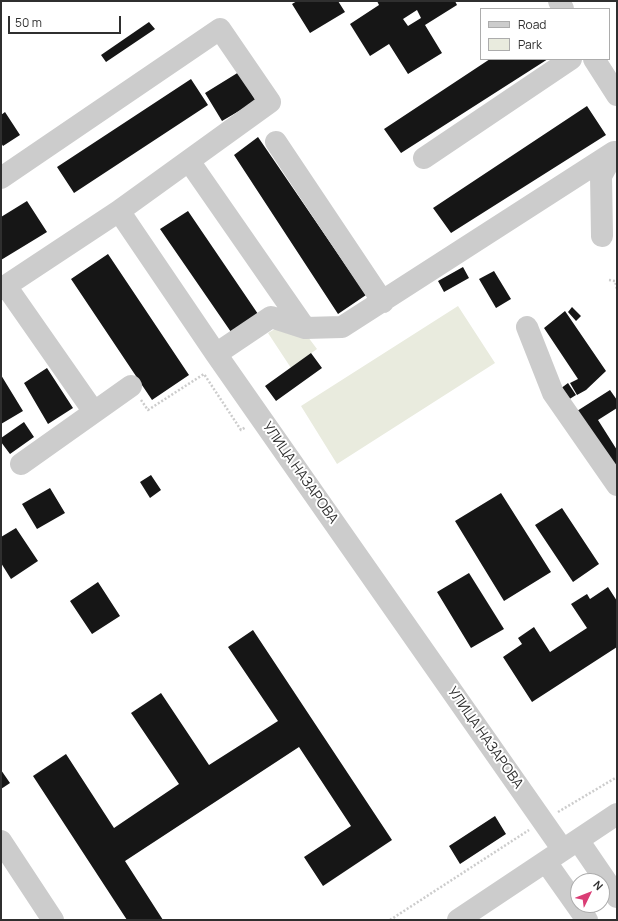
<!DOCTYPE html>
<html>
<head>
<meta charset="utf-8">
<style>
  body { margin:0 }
  #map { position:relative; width:618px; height:921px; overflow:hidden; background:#fff; font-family:Manrope,sans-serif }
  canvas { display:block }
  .frame { position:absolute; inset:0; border:2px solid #2f2f2f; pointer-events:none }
  .legend { position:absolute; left:480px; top:8px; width:130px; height:52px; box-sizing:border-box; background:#fff; border:1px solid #acacac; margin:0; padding:5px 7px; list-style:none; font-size:12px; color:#2f2f2f }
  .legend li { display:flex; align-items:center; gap:8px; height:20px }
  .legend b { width:20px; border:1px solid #acacac }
  .north { position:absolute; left:570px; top:873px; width:40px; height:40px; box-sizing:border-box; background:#fff; border:1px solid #acacac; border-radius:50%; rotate:47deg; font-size:11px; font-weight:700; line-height:16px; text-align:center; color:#2f2f2f }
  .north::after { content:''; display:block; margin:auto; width:14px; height:18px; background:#da3d75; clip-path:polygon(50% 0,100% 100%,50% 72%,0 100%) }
  .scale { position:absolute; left:8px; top:16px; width:113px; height:18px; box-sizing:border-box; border:2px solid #2f2f2f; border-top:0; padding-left:5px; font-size:12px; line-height:14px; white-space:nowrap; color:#2f2f2f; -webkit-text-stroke:3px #fff; paint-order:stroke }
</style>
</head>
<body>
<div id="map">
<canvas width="618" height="921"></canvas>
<div class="frame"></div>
<ul class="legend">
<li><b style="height:5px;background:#ccc"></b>Road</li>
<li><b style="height:11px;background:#e9ebde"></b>Park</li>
</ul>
<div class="north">N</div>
<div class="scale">50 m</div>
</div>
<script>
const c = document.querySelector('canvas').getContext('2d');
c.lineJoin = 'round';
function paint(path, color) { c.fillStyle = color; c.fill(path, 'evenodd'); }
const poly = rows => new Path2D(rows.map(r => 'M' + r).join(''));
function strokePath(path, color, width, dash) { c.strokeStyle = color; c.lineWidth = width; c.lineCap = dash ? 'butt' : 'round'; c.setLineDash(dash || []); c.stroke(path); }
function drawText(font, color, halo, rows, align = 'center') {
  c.font = font + ' Manrope,sans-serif'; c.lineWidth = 4; c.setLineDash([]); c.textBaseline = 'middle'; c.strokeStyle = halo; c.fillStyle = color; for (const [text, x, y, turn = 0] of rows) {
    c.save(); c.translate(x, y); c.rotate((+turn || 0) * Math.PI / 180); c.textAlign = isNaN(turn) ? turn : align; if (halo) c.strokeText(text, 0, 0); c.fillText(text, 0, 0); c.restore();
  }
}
const green = poly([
  [458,306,495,363,337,464,301,406],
  [275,329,305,333,317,349,291,368,268,333]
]);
const building = poly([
  [297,1,338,1,345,12,310,33,292,4],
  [377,1,455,1,457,5,425,25,442,53,408,74,389,44,370,56,350,24,379,5],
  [417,10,421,18,408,26,403,19],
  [149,22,155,29,106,62,101,55],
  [490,59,548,59,401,153,384,129],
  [239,72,256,101,222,121,205,93],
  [191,79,208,105,74,193,57,167],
  [587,106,606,135,451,233,433,208],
  [5,112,20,135,3,146,1,143,1,115],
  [258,137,366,295,338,314,234,155],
  [27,201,47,232,1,260,1,217],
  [188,211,258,314,231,332,160,229],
  [108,254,189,375,152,400,71,279],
  [463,267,469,278,444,292,438,281],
  [494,271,511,299,496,308,479,279],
  [572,307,581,316,576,321,568,312],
  [565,311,606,371,586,390,577,395,570,383,578,379,544,328],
  [311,353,322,368,276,401,265,386],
  [47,368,73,408,48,424,24,383],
  [1,375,23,411,1,424],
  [568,383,576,395,568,400,560,389],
  [610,390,617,400,617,408,598,420,617,450,617,474,577,411],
  [24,422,34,437,10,454,1,442,1,438],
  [151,475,161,490,150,498,140,482],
  [50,488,65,513,37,529,22,504],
  [501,493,551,572,504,601,455,521],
  [562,508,599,564,573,582,535,525],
  [16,528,38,561,11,579,1,563,1,537],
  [469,573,504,629,471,648,437,592],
  [98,582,120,616,92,634,70,601],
  [608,587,617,601,617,647,532,702,503,657,522,644,518,638,534,627,550,652,587,628,571,604,587,594,590,599],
  [253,630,392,840,323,886,304,857,351,826,299,747,125,861,163,920,127,920,33,776,66,754,114,828,179,784,131,713,161,693,209,765,278,721,228,647],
  [1,770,10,783,1,789],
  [495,816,506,834,460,864,449,846]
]);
const path = poly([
  [609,280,615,281,617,289],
  [141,400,148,410,204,374,241,430,246,427],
  [558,812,617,777],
  [390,920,529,830]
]);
const minor = poly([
  [559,1,563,9],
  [594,59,617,95],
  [276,142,383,302],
  [424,158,571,59],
  [189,161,305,328],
  [1,178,220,29,270,102,119,211],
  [602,236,601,176,614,153],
  [6,286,94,412],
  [1,289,119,211,216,354,563,850],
  [527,327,553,393,617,485],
  [216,354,271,317,305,328,342,327,614,152,617,152],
  [21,464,131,386],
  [578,840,617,897],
  [1,841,53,920],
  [546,862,587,920],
  [458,920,617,814]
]);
const streetNames = [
  ["УЛИЦА НАЗАРОВА",300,473,55],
  ["УЛИЦА НАЗАРОВА",485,738,55]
];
paint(green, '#e9ebde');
paint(building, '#161616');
strokePath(path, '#ccc', 2.5, [2, 2]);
strokePath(minor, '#ccc', 22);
drawText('14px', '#2f2f2f', '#fff', streetNames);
</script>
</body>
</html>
